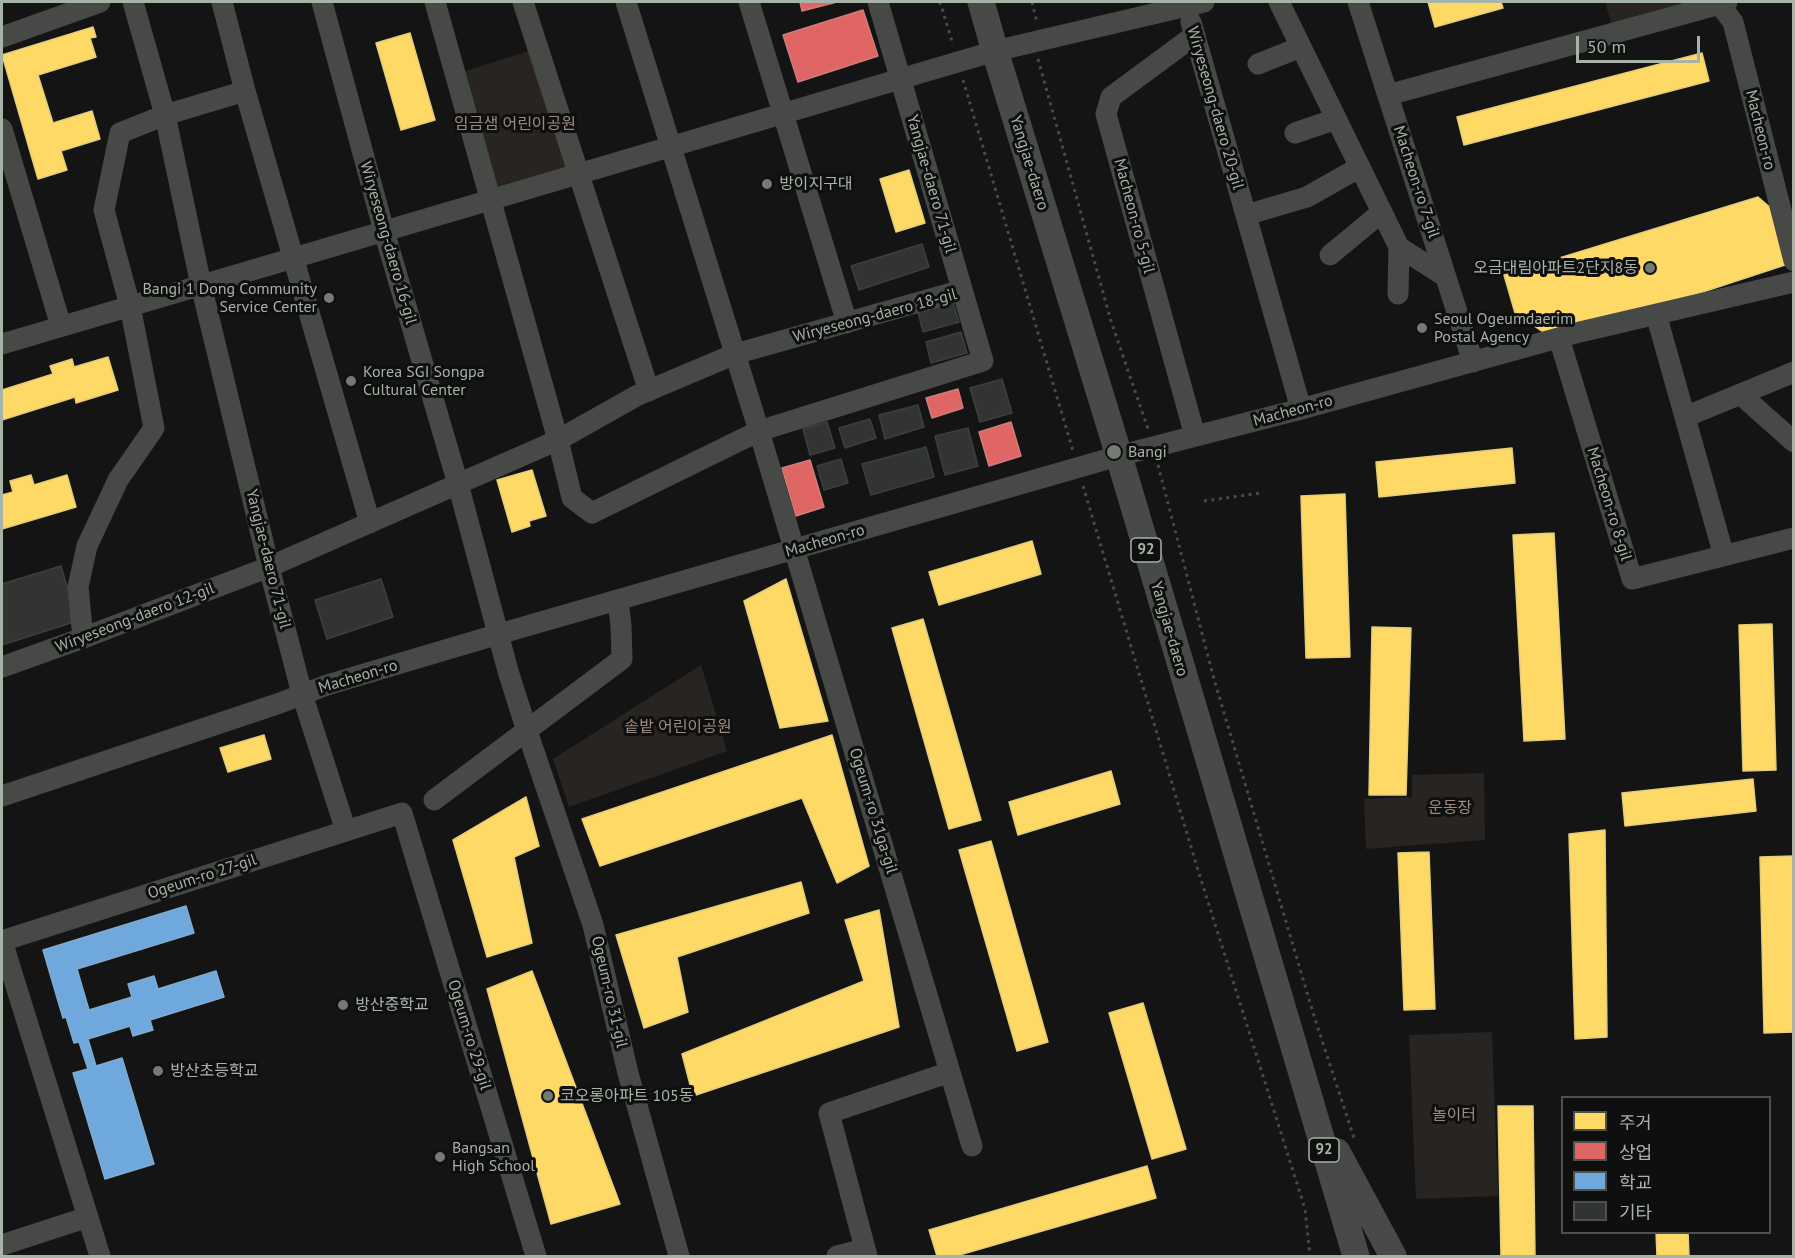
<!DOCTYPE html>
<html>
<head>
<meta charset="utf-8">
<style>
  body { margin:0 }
  #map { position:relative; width:1795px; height:1258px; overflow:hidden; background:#131413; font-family:"PT Sans","Noto Sans KR",sans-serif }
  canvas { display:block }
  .frame { position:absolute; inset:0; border:3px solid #a6b3a6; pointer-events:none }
  .legend { position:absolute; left:1561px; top:1096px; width:210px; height:138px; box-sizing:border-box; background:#0e0f0e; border:2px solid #4b514b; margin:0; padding:8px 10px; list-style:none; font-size:18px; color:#a6b3a6 }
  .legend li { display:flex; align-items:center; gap:12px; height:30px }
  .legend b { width:30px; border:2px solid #4b514b }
  .scale { position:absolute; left:1576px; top:36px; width:124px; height:27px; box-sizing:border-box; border:3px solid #a6b3a6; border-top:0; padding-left:8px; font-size:18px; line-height:21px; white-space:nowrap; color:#a6b3a6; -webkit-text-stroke:4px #0e0f0e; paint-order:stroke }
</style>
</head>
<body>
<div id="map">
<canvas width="1795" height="1258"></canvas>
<div class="frame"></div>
<ul class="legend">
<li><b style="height:16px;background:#ffd966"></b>주거</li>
<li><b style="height:16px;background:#e06666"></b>상업</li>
<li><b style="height:16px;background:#6fa8dc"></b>학교</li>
<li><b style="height:16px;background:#323432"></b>기타</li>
</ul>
<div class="scale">50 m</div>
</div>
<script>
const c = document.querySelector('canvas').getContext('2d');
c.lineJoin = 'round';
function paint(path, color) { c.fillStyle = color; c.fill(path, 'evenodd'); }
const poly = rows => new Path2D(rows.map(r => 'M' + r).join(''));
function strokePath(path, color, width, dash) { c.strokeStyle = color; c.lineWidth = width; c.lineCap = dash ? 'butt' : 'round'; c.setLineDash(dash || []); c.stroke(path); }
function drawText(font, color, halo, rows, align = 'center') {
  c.font = font + ' "PT Sans","Noto Sans KR",sans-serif'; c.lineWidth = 6; c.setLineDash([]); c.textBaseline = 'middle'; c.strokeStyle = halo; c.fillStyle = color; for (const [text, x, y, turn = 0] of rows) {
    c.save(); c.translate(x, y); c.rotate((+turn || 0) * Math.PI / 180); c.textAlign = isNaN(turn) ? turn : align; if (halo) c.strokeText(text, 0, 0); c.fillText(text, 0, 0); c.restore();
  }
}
const green = poly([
  [1605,2,1718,2,1614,33],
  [532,50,570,174,497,197,459,73],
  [701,665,727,751,569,807,553,759],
  [1484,773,1485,840,1366,849,1364,799,1412,797,1412,775],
  [1492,1032,1498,1196,1416,1199,1409,1035]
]);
const homes = poly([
  [1428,2,1501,2,1503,8,1435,27,1428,2],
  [93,27,96,37,90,38,96,57,38,75,53,123,92,111,100,139,61,151,67,170,38,179,2,55,93,27],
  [410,33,435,120,401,130,376,43,410,33],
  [1702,53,1709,81,1464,145,1457,117,1702,53],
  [909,170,925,223,896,232,880,179,909,170],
  [1758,197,1794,228,1794,262,1642,312,1546,334,1515,313,1504,275,1758,197],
  [108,357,118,390,76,403,75,397,2,420,2,390,53,374,50,366,72,359,74,367,108,357],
  [1512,448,1515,483,1379,497,1376,462,1512,448],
  [532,470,546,516,529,521,530,526,512,532,497,480,532,470],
  [31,475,34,485,67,475,76,507,2,529,2,495,13,492,10,481,31,475],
  [1345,494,1350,657,1306,658,1301,496,1345,494],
  [1554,533,1565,739,1524,741,1513,535,1554,533],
  [1032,541,1041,574,939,605,929,572,1032,541],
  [786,579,828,721,780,728,744,601,786,579],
  [923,619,981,820,949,829,892,628,923,619],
  [1772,624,1776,770,1743,771,1739,625,1772,624],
  [1372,627,1411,628,1406,795,1369,795,1372,627],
  [264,735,271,759,228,772,220,748,264,735],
  [832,735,869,866,837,883,802,798,600,866,582,819,832,735],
  [1111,771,1120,804,1018,835,1009,802,1111,771],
  [1753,779,1756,811,1625,826,1622,793,1753,779],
  [526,797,539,846,514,857,532,943,487,957,453,840,526,797],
  [1605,830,1607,1037,1575,1039,1569,834,1605,830],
  [991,841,1048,1042,1017,1051,959,850,991,841],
  [1429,852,1435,1009,1404,1010,1398,853,1429,852],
  [1794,856,1794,1032,1764,1033,1760,857,1794,856],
  [801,882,809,913,677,957,688,1012,644,1028,616,935,801,882],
  [879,910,899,1027,693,1096,682,1054,864,981,845,920,879,910],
  [532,971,620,1204,551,1224,487,989,532,971],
  [1143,1003,1186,1149,1152,1159,1109,1013,1143,1003],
  [1498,1106,1533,1106,1535,1256,1501,1256,1498,1106],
  [1147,1166,1156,1198,956,1256,937,1256,929,1230,1147,1166],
  [1656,1232,1688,1232,1689,1256,1657,1256,1656,1232]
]);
const shops = poly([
  [800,2,837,2,802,11,800,2],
  [863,10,878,56,798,82,783,35,863,10],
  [958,389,963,408,932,418,926,398,958,389],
  [1011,422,1021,456,989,466,979,432,1011,422],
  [810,460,824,507,796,516,782,468,810,460]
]);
const schools = poly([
  [186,906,194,933,77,969,89,1010,132,997,128,984,154,976,158,989,216,971,224,997,150,1020,153,1030,133,1036,130,1026,88,1039,96,1066,122,1058,154,1164,105,1179,73,1073,88,1069,79,1042,74,1043,66,1017,63,1018,43,950,186,906]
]);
const building = poly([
  [922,244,929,267,859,290,851,266,922,244],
  [953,302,959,322,923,332,918,312,953,302],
  [961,332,967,353,931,363,926,342,961,332],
  [1002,379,1012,413,980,422,970,388,1002,379],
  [918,405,924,427,885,439,879,415,918,405],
  [870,419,876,438,845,448,839,428,870,419],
  [827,422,835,448,810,455,803,429,827,422],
  [968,428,978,466,945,475,935,436,968,428],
  [926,447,934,477,871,495,862,464,926,447],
  [841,459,848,483,824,490,817,466,841,459],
  [61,566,77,621,2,645,2,584,61,566],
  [381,579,393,617,327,639,315,600,381,579]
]);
const path = poly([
  [939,2,941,5,953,45],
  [1032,2,1037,23],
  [1038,59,1111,321,1148,429],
  [963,80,1073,451],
  [1158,465,1214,679,1314,1016,1354,1138],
  [1083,486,1197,867,1305,1209,1310,1256],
  [1204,501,1261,493]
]);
const minor = poly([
  [133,2,165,115,201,285,269,567,302,694,346,831],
  [322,2,384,231,458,484,508,671,527,731,593,925,628,1073,679,1256],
  [435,2,558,440,572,498,592,513,759,431,983,361,878,2],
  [523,2,649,391],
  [626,2,759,431,972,1146],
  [749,2,847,323],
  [1279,2,1399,247,1446,277],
  [1358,2,1473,362],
  [1718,2,1733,22,1794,261],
  [1191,22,1301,409],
  [1195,35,1111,97,1106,114,1195,436],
  [2,37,100,2],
  [1258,64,1301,47],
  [245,91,370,523],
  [1388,95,1727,2],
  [2,129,61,326],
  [1295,133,1336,119],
  [1246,215,1307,197,1360,167],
  [1330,255,1382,212],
  [1398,294,1399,247],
  [1656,314,1724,556],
  [1559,338,1632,579,1794,538],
  [2,344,995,51,1204,2],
  [1740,394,1794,442],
  [1685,417,1794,372],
  [83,638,78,587,87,546,118,480,154,428,130,306,104,210,120,133,165,115,245,91,222,2],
  [2,667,83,638,269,567,558,440,638,395,735,354,962,290],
  [2,796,280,703,327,685,499,634,1118,456,1301,409,1580,332,1794,282],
  [434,800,622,659,621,626,618,600],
  [2,941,402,813,536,1256],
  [2,941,100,1256],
  [2,1245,88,1217],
  [837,1256,865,1249],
  [867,1256,829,1113,950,1072]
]);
const major = poly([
  [981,2,995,51,1113,436,1356,1256],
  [1337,1152,1393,1256]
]);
const markers = [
  [767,184,6,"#737b73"],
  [1650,268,6,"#737b73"],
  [329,298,6,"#737b73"],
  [1422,328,6,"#737b73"],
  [351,381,6,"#737b73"],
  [1114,452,8,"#737b73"],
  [343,1005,6,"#737b73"],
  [158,1071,6,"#737b73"],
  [548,1096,6,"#737b73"],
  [440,1157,6,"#737b73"]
];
const shields = [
  [1146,550,30],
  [1324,1150,30]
];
const shieldNames = [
  ["92",1146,550],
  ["92",1324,1150]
];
const streetNames = [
  ["Wiryeseong-daero 20-gil",1215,108,74],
  ["Macheon-ro",1760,130,76],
  ["Yangjae-daero",1029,163,73],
  ["Macheon-ro 7-gil",1416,182,72],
  ["Yangjae-daero 71-gil",931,184,74],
  ["Macheon-ro 5-gil",1134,216,75],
  ["Wiryeseong-daero 16-gil",388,243,74],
  ["Wiryeseong-daero 18-gil",875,316,-15],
  ["Macheon-ro",1293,411,-15],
  ["Macheon-ro 8-gil",1609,504,73],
  ["Macheon-ro",825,541,-16],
  ["Yangjae-daero 71-gil",268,559,76],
  ["Wiryeseong-daero 12-gil",135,618,-21],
  ["Yangjae-daero",1169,629,74],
  ["Macheon-ro",358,677,-17],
  ["Ogeum-ro 31ga-gil",873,811,73],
  ["Ogeum-ro 27-gil",202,877,-18],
  ["Ogeum-ro 31-gil",609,992,77],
  ["Ogeum-ro 29-gil",469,1035,73]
];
const parkNames = [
  ["임금샘 어린이공원",515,124],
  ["솥밭 어린이공원",678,727],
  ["운동장",1450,808],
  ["놀이터",1454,1115]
];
const poiNames = [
  ["방이지구대",779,184],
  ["오금대림아파트2단지8동",1638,268,"right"],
  ["Bangi 1 Dong Community",317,289,"right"],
  ["Service Center",317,307,"right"],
  ["Seoul Ogeumdaerim",1434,319],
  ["Postal Agency",1434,337],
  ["Korea SGI Songpa",363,372],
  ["Cultural Center",363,390],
  ["Bangi",1128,452],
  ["방산중학교",355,1005],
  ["방산초등학교",170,1071],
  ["코오롱아파트 105동",560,1096],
  ["Bangsan",452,1148],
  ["High School",452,1166]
];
paint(green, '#282421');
paint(homes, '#ffd966');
strokePath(homes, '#e4ce79', 1.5);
paint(shops, '#e06666');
strokePath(shops, '#cf7d79', 1.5);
paint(schools, '#6fa8dc');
strokePath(schools, '#80abcc', 1.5);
paint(building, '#323432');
strokePath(building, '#3c403c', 1.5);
strokePath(path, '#474a47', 3, [3, 4.5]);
strokePath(minor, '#464946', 21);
strokePath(major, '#484a48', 27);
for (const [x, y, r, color] of markers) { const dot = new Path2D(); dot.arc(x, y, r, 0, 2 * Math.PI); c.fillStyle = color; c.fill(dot); strokePath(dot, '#0e0f0e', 2); }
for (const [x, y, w] of shields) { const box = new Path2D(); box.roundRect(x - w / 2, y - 12, w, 24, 4.5); c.fillStyle = '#0e0f0e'; c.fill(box); strokePath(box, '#a6b3a6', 1.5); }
drawText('bold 15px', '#a6b3a6', null, shieldNames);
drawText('16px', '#a6b3a6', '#0e0f0e', streetNames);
drawText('16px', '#9d8a7e', '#0e0f0e', parkNames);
drawText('16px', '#a6b3a6', '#0e0f0e', poiNames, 'left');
</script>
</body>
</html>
